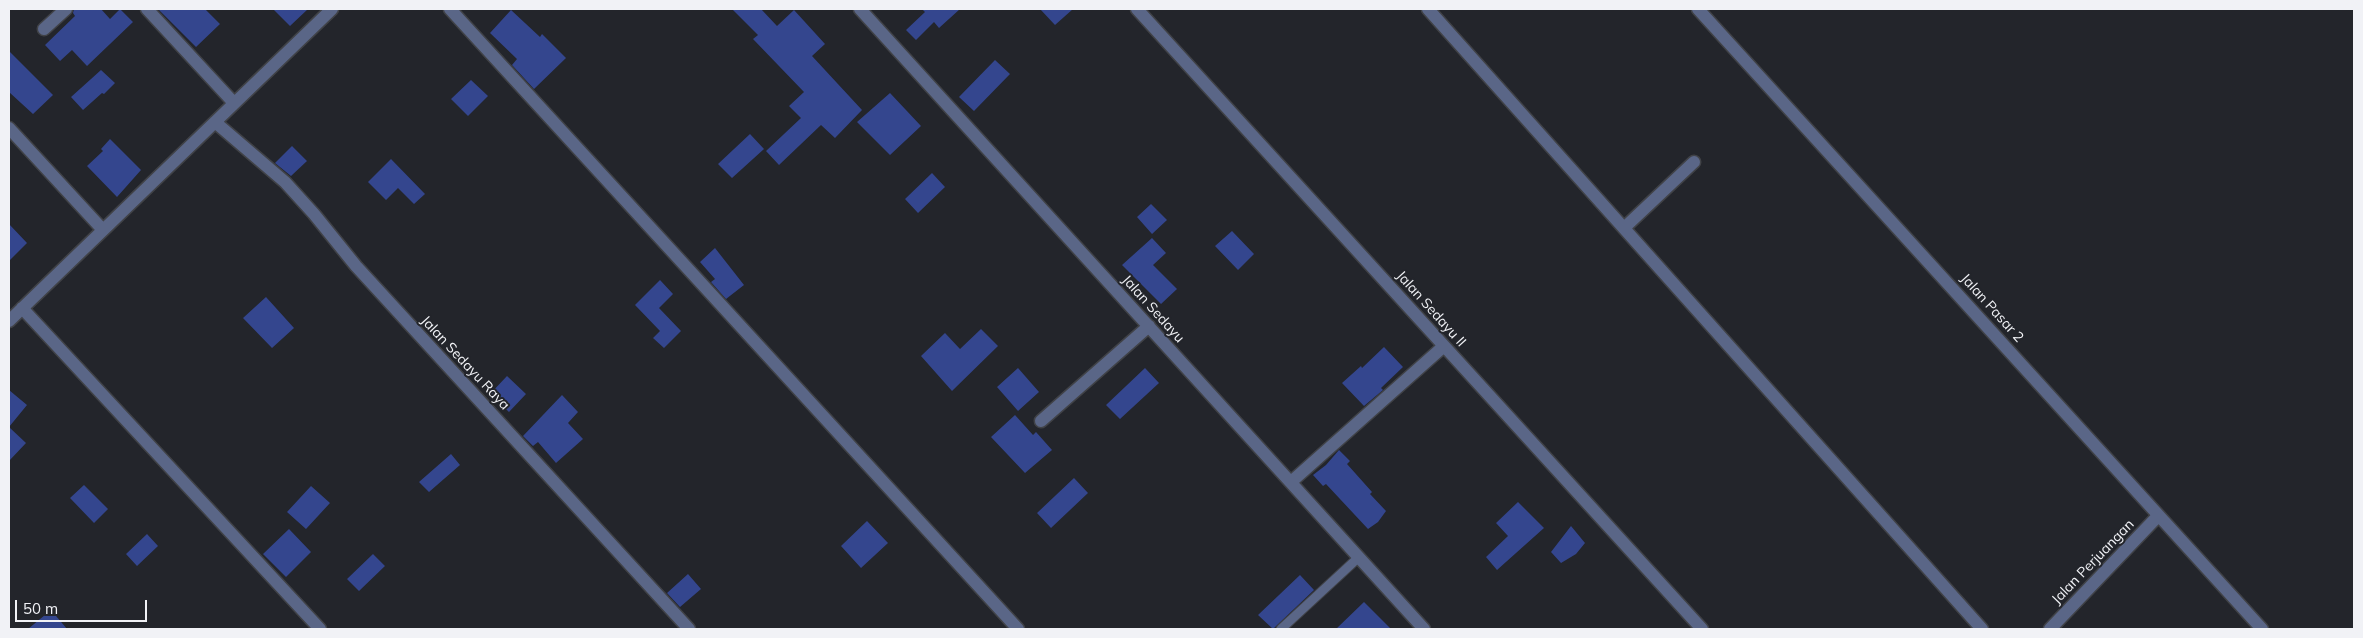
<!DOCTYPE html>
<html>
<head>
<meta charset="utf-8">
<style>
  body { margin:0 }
  #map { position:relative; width:2363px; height:638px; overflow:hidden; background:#23252b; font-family:Mulish,sans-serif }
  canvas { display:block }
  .frame { position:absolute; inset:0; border:10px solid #f1f2f6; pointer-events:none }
  .scale { position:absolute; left:15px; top:600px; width:132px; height:22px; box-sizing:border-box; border:2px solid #f1f2f6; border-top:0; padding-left:6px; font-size:15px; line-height:18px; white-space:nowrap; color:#f1f2f6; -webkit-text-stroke:4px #23252b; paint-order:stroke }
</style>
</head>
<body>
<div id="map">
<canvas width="2363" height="638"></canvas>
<div class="frame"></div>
<div class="scale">50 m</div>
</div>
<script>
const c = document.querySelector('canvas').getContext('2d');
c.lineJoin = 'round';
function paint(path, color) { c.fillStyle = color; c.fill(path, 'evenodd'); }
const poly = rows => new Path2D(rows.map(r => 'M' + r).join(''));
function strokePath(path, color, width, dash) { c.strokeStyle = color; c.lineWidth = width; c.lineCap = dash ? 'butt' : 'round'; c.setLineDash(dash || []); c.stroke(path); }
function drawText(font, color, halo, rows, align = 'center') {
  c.font = font + ' Mulish,sans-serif'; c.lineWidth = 4; c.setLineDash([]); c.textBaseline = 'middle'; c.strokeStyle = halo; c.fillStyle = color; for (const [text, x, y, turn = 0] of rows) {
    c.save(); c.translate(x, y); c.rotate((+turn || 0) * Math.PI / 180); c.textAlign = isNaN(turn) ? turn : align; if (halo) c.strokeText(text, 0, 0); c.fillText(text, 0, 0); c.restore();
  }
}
const building = poly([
  [74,9,101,9,110,19,120,9,133,22,87,66,72,50,60,61,45,45,75,16,73,13],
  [158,9,205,9,220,24,196,47],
  [273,9,308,9,290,26],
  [732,9,761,9,777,26,794,10,825,44,812,56,862,110,835,138,821,125,779,165,766,151,801,118,789,106,804,92,753,39,758,35],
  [922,9,960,9,939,28,934,22,916,40,906,30,925,12],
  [1040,9,1073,9,1055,25],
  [511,10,540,37,542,34,566,58,534,89,512,65,517,59,490,33],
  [9,51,53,95,33,114,9,92],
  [995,60,1010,74,974,111,959,97],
  [101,70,115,83,104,94,102,93,83,110,71,97],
  [471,80,488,96,468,116,451,99],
  [890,93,921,126,890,155,857,122],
  [750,134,764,149,732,178,718,164],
  [110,139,141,170,117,197,87,166,103,151,101,149],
  [292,146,307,161,291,176,275,163],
  [391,159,425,194,414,204,398,188,386,200,368,182],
  [932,173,945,187,918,213,905,199],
  [1151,204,1167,220,1152,234,1137,217],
  [9,224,27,243,9,261],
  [1232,231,1254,254,1238,270,1215,246],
  [1152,238,1166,253,1153,265,1177,289,1161,304,1122,265],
  [715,248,744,285,726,299,711,282,715,279,700,262],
  [660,280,673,294,659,308,681,331,664,348,653,338,660,331,635,305],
  [266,297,294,328,272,348,243,318],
  [981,329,998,346,952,391,921,356,945,333,960,349],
  [1384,347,1403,367,1381,388,1383,390,1364,406,1342,383,1361,366,1362,368],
  [1018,368,1039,392,1018,411,997,387],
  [1145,368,1159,383,1120,419,1106,405],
  [507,376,526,394,509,412,490,394],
  [9,390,27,405,9,427],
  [562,395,578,412,568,423,583,439,556,463,538,442,533,446,523,436],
  [1015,415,1033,435,1036,432,1052,450,1025,473,991,437],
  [9,427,26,443,9,461],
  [1339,450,1350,461,1347,464,1372,492,1370,494,1386,511,1378,522,1368,529,1326,484,1323,486,1313,475,1326,465],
  [451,454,460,465,429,492,419,482],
  [1074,478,1088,493,1051,528,1037,513],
  [84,485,108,509,94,523,70,498],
  [311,486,330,503,306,529,287,512],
  [1518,502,1544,528,1497,570,1486,557,1508,536,1496,523],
  [867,521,888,543,861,568,841,546],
  [1571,526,1585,543,1576,554,1561,563,1551,552],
  [289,529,311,552,286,577,263,554],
  [147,534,158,546,137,566,126,554],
  [373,554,385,566,359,591,347,579],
  [688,574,701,589,680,607,667,593],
  [1300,575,1314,590,1273,629,1258,615],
  [1364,602,1391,629,1336,629],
  [51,610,67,629,28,629]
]);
const service = poly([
  [1281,629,1359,557]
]);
const minor = poly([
  [147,9,234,103],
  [450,9,1018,629],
  [860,9,1424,629],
  [1137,9,1702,629],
  [1428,9,1982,629],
  [1698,9,2262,629],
  [44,29,66,9],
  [215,122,285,182,314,214,356,266,689,629],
  [9,128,103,230],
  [1624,228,1694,162],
  [22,308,320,629],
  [9,321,332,9],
  [1041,421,1149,326],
  [1291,482,1444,346],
  [2050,629,2158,516]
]);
const streetNames = [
  ["Jalan Pasar 2",1992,308,48],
  ["Jalan Sedayu",1153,309,48],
  ["Jalan Sedayu II",1431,309,48],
  ["Jalan Sedayu Raya",465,363,47],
  ["Jalan Perjuangan",2093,562,-46]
];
paint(building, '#34468e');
strokePath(service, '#404247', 11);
strokePath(minor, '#404247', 15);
strokePath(service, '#5a6687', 9);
strokePath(minor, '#5a6687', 12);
drawText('14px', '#f1f2f6', '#23252b', streetNames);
</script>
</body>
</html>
